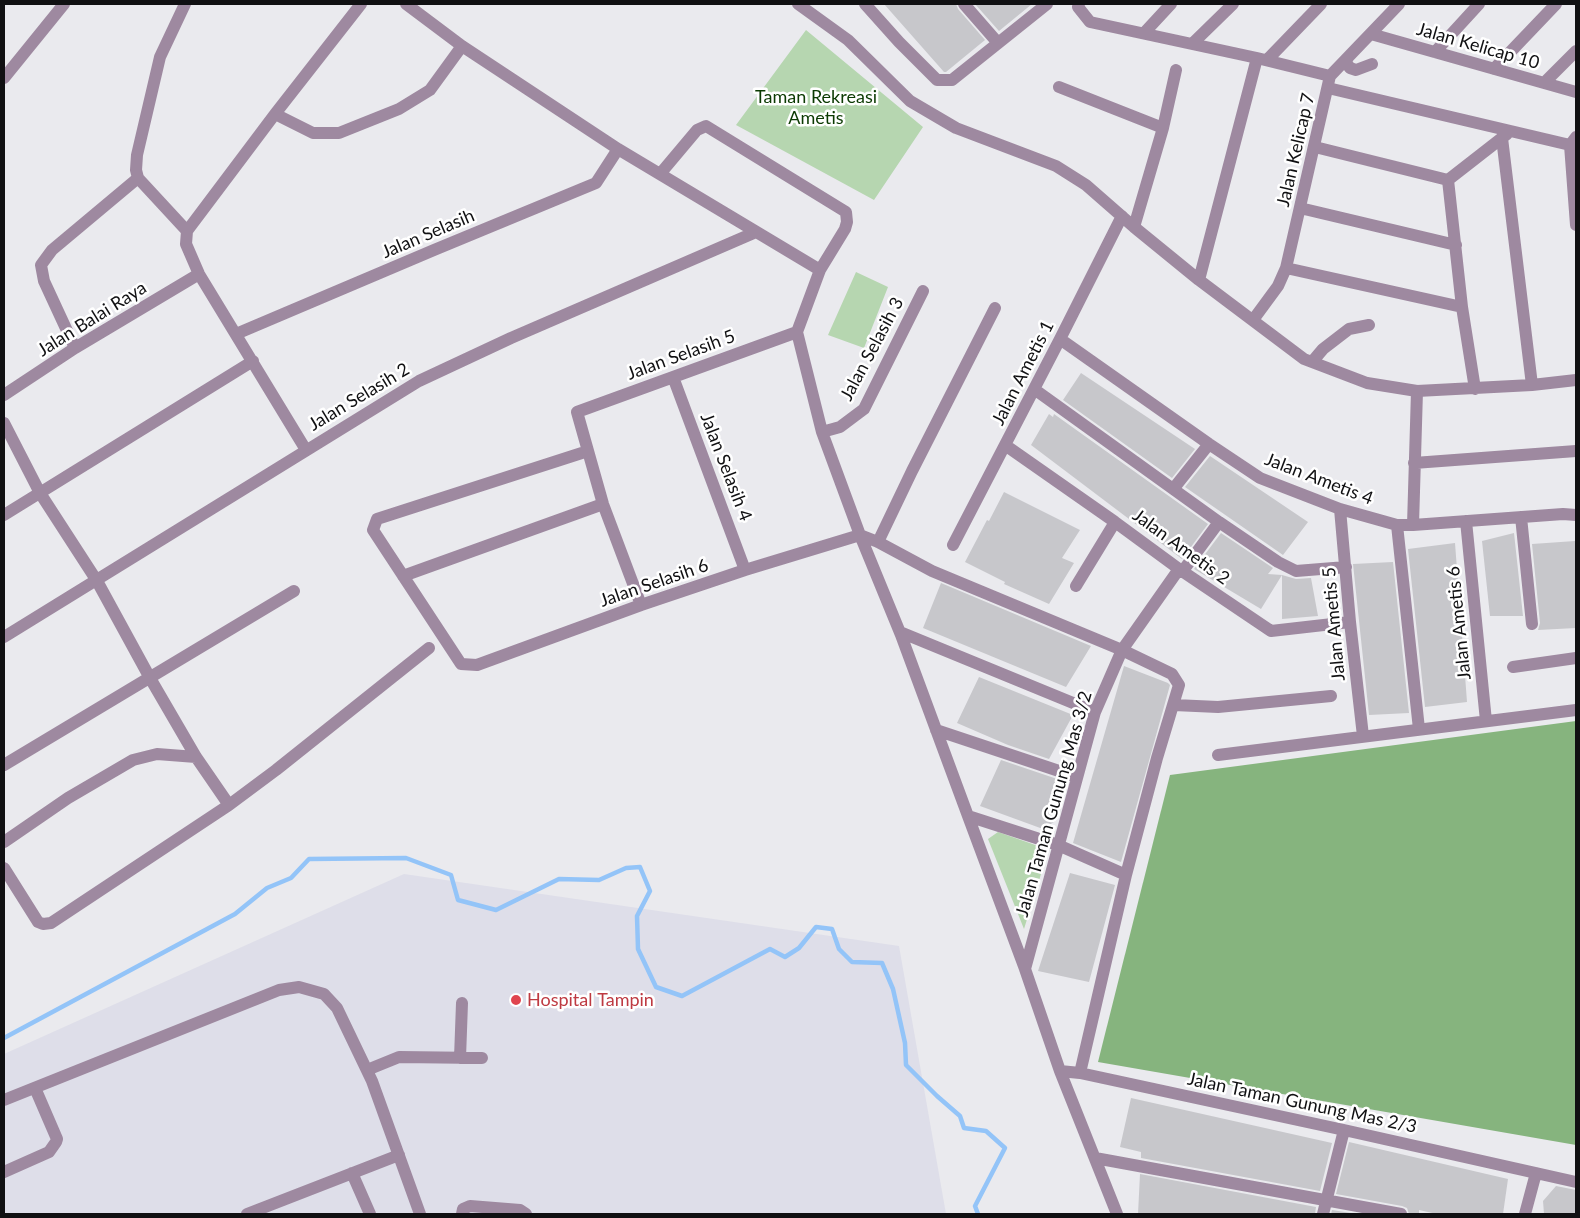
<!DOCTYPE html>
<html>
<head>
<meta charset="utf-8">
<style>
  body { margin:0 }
  #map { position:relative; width:1580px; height:1218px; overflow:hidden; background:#eaeaee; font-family:Lato,sans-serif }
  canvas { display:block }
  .frame { position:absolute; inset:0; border:5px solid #101012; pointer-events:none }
</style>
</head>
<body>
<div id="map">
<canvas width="1580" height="1218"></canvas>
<div class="frame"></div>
</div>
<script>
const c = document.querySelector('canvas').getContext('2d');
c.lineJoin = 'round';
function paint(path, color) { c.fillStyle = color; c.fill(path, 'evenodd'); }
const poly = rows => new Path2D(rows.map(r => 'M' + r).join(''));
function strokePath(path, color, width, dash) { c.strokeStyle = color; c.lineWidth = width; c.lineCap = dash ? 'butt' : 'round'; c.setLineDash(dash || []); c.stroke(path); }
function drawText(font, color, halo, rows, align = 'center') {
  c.font = font + ' Lato,sans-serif'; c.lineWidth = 5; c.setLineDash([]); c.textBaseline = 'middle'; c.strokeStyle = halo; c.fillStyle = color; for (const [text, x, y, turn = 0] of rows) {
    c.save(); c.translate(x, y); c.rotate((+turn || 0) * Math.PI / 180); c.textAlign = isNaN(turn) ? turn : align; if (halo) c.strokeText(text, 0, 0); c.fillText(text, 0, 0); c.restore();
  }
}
const built = poly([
  [404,874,899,946,946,1214,4,1214,4,1054]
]);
const green = poly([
  [806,30,923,127,874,200,736,125],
  [856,272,888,287,864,348,828,335],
  [998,832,1041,847,1045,861,1024,929,988,839]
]);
const forest = poly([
  [1576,721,1576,1145,1098,1062,1170,775]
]);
const stream = poly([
  [4,1038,235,914,267,888,291,878,309,859,406,858,451,875,458,900,496,910,559,879,599,880,626,868,640,867,650,891,637,916,638,949,656,987,682,996,770,949,785,957,799,948,816,927,832,929,839,949,852,962,882,963,893,989,905,1043,906,1065,937,1096,960,1116,964,1128,986,1131,1005,1148,975,1206,978,1214]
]);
const building = poly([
  [884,4,956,4,958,9,985,40,946,72,944,72],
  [975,4,1032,4,999,31],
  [1081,373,1195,449,1172,478,1063,400],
  [1049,414,1053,417,1054,414,1208,524,1182,559,1031,445],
  [1210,456,1308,522,1283,555,1185,487],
  [1004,492,1080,530,1062,558,1074,563,1049,604,1004,584,1005,582,965,562,987,520,989,521],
  [1221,533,1273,568,1268,574,1282,575,1261,609,1194,569],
  [1514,533,1523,616,1490,616,1482,541],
  [1575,541,1576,628,1538,630,1540,623,1532,544],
  [1455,543,1467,702,1425,707,1408,549],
  [1393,562,1409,713,1369,715,1353,564],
  [1282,575,1296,579,1311,578,1318,616,1282,619],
  [941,583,1091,646,1066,687,923,628],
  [1124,666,1168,683,1170,685,1121,862,1073,843],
  [979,677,1073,715,1049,759,1008,745,957,723],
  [1001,760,1066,782,1057,820,1043,829,980,806],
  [1070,873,1115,885,1089,982,1038,971],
  [1131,1098,1332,1143,1320,1191,1141,1158,1141,1152,1120,1147],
  [1349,1142,1508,1179,1503,1214,1437,1214,1419,1210,1419,1214,1409,1214,1407,1208,1402,1206,1336,1194],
  [1140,1174,1316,1207,1315,1214,1138,1214],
  [1556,1186,1576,1190,1576,1214,1544,1214,1543,1201],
  [1332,1210,1357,1214,1331,1214]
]);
const minor = poly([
  [185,4,160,57,137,155,136,170,138,178,187,231],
  [406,4,462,46,618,149,820,270],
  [798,4,848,40,910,101,956,128,1056,166,1086,185,1134,227,1199,280,1304,359,1367,383,1417,391,1532,385,1576,380],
  [865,4,899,42,937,80,952,80,1047,4],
  [964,4,998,43],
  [1079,4,1078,7,1090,22,1257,58,1330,76],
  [1145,32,1171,4],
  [1371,34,1576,92],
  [1193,43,1233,4],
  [1435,52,1479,4],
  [1267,60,1321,4],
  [1345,61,1350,68,1356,70,1372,64],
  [1494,69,1556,4],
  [4,78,64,4],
  [1544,83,1576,51],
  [1059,87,1163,128],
  [1328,88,1570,145],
  [275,114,313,133,339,133,399,109,430,90,462,46],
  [1576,137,1570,145,1576,225],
  [1502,138,1532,385],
  [1315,147,1448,180,1462,307,1475,389],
  [660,174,697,130,706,126,846,212,847,222,845,229,820,270,797,332,822,432,860,535,901,635,968,816,1025,969,1060,1071,1117,1214],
  [1448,180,1507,134],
  [1300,208,1456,245],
  [1134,227,1163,128,1176,70],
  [1286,268,1462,307],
  [1199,280,1257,58],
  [1253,320,1278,286,1286,268,1330,76,1399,4],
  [236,334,434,250,596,183,618,149],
  [1060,339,1209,444,1260,478,1340,509,1397,525,1413,525,1563,514,1576,515],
  [75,348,44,281,41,265,52,250,138,178],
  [1312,362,1323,349,1349,329,1369,325],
  [673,377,745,570],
  [1034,389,1219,522,1278,562,1296,571,1346,567],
  [4,395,75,348,199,274],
  [4,423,40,493,97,581,150,678,196,757,229,805],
  [822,432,840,427,864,409,923,291],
  [1005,445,1115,522,1179,569,1271,631,1350,622],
  [306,450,199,274,186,244,187,231,275,114,361,4],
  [588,451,377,519,373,530,461,664,477,665,641,605,745,570,860,535,878,542,932,571,1122,650,1172,674,1179,685,1157,758,1126,875,1080,1073],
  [1414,463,1576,451],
  [1174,488,1209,444],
  [1340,509,1350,622,1363,736],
  [4,515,253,361],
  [1521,517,1532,624],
  [1466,521,1486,721],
  [1397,525,1419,729],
  [1413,525,1417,391],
  [878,542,912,471,995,308],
  [953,545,1060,339,1122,216],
  [1182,572,1219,522],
  [403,576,603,504],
  [1076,586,1115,522],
  [641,605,603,504,577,412,797,332],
  [900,632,1095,712],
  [4,637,419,381,511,338,756,232],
  [1513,667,1576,658],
  [1174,705,1218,707,1331,696],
  [936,730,1077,777],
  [1218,755,1576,710],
  [4,765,294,591],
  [968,816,1058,845,1126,875],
  [4,842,68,798,133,760,157,754,196,757],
  [4,868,38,922,43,924,51,923,229,805,276,770,429,648],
  [1025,969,1095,712,1122,650,1179,569],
  [460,1058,462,1003],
  [367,1070,399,1057,482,1058],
  [1060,1071,1080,1073,1344,1130,1576,1182],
  [4,1100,279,990,299,987,324,994,337,1008,372,1081,420,1214],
  [1095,1158,1401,1214],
  [4,1172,49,1152,56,1142,57,1139,35,1088],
  [352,1173,370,1214],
  [247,1214,399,1155],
  [462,1214,463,1209,470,1206,520,1210,526,1214],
  [1323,1214,1344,1130],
  [1525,1214,1536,1173]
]);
const markers = [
  [516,1000,6,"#e0444e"]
];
const streetNames = [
  ["Jalan Kelicap 10",1478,46,16],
  ["Jalan Kelicap 7",1296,150,-77],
  ["Jalan Selasih",428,234,-23],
  ["Jalan Balai Raya",92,319,-32],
  ["Jalan Selasih 3",872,349,-62],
  ["Jalan Selasih 5",681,355,-20],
  ["Jalan Ametis 1",1023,373,-63],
  ["Jalan Selasih 2",359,397,-31],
  ["Jalan Selasih 4",726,467,69],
  ["Jalan Ametis 4",1319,479,21],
  ["Jalan Ametis 2",1181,547,36],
  ["Jalan Selasih 6",654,583,-19],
  ["Jalan Ametis 6",1459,623,-96],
  ["Jalan Ametis 5",1334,624,-95],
  ["Jalan Taman Gunung Mas 3/2",1054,804,-74],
  ["Jalan Taman Gunung Mas 2/3",1302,1103,12]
];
const parkNames = [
  ["Taman Rekreasi",816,97],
  ["Ametis",816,118]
];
const healthNames = [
  ["Hospital Tampin",527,1000]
];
paint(built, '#dedee9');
paint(green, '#b6d6b0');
paint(forest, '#86b47e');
strokePath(stream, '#93c4f8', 4.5);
paint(building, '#c7c7cb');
strokePath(minor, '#9e89a0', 12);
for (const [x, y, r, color] of markers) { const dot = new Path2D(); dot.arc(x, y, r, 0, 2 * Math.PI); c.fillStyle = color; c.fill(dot); strokePath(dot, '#fff', 2); }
drawText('18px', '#101012', '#fff', streetNames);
drawText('18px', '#0b3a02', '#fff', parkNames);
drawText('18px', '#be3a42', '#fff', healthNames, 'left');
</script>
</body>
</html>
